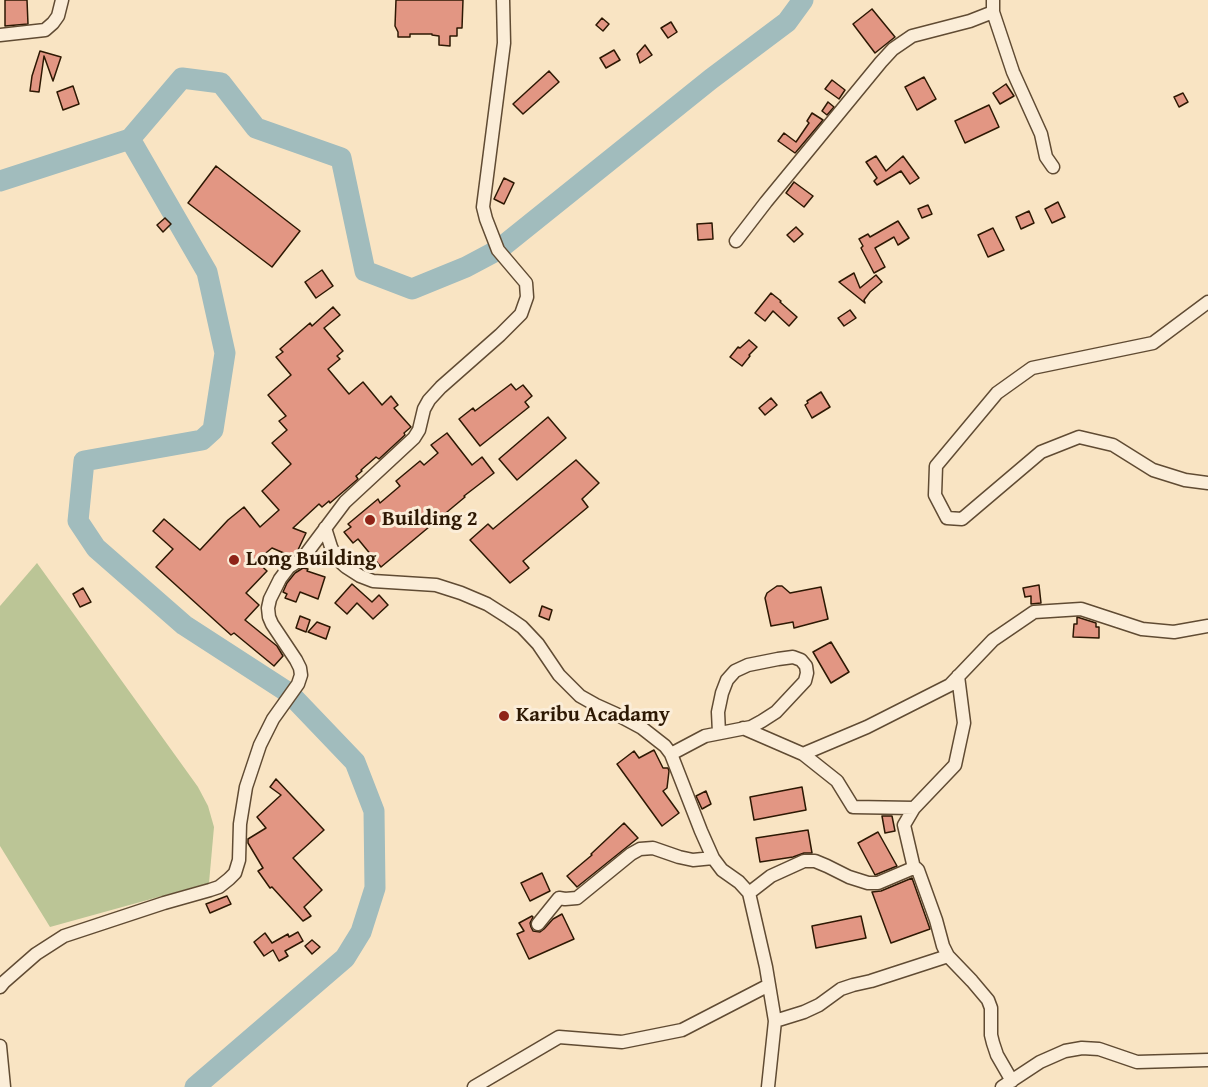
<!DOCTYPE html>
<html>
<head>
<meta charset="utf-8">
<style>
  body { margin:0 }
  canvas { display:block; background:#f9e4c3 }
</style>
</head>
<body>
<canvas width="1208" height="1087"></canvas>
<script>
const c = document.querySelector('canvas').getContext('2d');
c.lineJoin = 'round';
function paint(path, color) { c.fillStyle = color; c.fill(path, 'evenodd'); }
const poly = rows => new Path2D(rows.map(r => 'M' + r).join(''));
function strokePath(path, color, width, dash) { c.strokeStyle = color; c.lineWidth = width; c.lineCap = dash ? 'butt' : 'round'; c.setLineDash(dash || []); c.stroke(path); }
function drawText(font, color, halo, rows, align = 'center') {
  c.font = font + ' "Gentium Book Plus",serif'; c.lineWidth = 6; c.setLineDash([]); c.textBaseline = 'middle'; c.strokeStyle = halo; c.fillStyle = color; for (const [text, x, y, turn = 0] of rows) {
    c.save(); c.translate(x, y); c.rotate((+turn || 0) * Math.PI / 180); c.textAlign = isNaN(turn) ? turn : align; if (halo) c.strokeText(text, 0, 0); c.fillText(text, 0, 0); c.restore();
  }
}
const green = poly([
  [37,563,198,787,208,806,214,827,209,883,50,927,0,846,0,606]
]);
const river = poly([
  [130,139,207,272,225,353,213,430,202,440,84,461,78,521,96,548,184,625,289,693,355,762,374,811,375,888,361,932,345,958,195,1087],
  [0,181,130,139,182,78,221,83,256,128,341,158,365,271,412,289,466,267,498,250,711,79,787,22,803,0]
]);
const building = poly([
  [5,0,27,0,28,24,5,26,5,0],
  [396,0,463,0,462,28,457,28,457,36,450,36,450,46,439,45,439,36,432,35,432,34,410,34,410,37,398,37,398,32,395,26,396,0],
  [872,9,895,37,875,53,853,24,872,9],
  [602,18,609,24,603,31,596,25,602,18],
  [671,22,677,32,668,38,661,28,671,22],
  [645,45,652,55,640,63,637,54,645,45],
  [614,50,620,60,606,68,600,58,614,50],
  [40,51,61,57,53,81,44,56,39,92,30,91,32,76,40,51],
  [549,71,559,82,523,114,513,104,549,71],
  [924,77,936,99,917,110,905,87,924,77],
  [832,80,845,90,839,99,825,89,832,80],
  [1006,84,1014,96,1000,104,993,93,1006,84],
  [73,86,79,104,63,110,57,92,73,86],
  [1183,93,1188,102,1179,107,1174,97,1183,93],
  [828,102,834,107,827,115,822,111,828,102],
  [989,105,999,127,965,143,955,121,989,105],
  [812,113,823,120,796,152,795,153,778,141,784,133,796,142,809,123,807,121,812,113],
  [876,156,886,171,903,156,919,178,910,184,901,171,877,185,874,181,877,178,866,162,876,156],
  [216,166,300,231,272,267,188,203,216,166],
  [504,178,514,183,504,204,494,199,504,178],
  [794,182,813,196,804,207,786,193,794,182],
  [1058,202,1065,217,1052,223,1045,209,1058,202],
  [928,205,932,214,922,218,918,209,928,205],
  [1029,211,1034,223,1021,229,1016,217,1029,211],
  [165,218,171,224,163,232,157,225,165,218],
  [898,221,909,238,898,245,894,237,875,248,885,267,874,273,861,248,863,246,859,239,868,234,870,237,898,221],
  [712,223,713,239,698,240,697,224,712,223],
  [796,227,803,234,794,242,787,235,796,227],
  [993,228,1004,250,988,257,978,235,993,228],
  [322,270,333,286,316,298,305,282,322,270],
  [854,273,860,288,876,275,882,282,870,292,864,300,865,303,839,282,854,273],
  [771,293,781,301,780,302,797,317,789,326,773,311,765,321,755,313,771,293],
  [333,307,340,315,324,328,343,351,337,356,340,359,328,369,349,394,363,382,382,405,391,396,398,405,394,408,411,427,404,433,405,435,379,459,376,457,361,470,362,471,356,476,358,479,330,503,329,501,322,507,319,504,293,528,306,533,297,552,291,556,272,548,256,561,267,571,246,593,259,605,245,620,277,646,283,656,274,666,234,633,231,635,156,567,173,549,153,531,164,519,200,550,228,520,244,507,260,527,279,510,262,491,291,464,272,443,287,430,279,421,286,416,268,395,291,375,276,357,283,352,280,349,310,323,312,326,333,307],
  [850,310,856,318,844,326,838,318,850,310],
  [749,340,757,347,749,355,750,356,742,366,730,357,738,347,740,348,749,340],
  [511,384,516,390,523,385,532,396,525,402,529,407,480,446,459,419,473,408,475,411,511,384],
  [821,392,830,407,812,418,805,405,808,403,807,401,821,392],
  [771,398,777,405,765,415,759,408,771,398],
  [548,417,566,438,517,480,499,459,548,417],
  [447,433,472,465,482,457,494,473,464,496,465,497,381,567,358,539,353,543,344,532,351,527,348,524,378,499,380,503,400,486,396,481,420,461,424,465,438,453,431,445,447,433],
  [576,460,599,483,582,499,588,507,523,561,529,568,510,583,470,540,488,524,493,529,576,460],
  [303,568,308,569,307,571,325,577,318,599,300,592,296,602,285,598,287,594,283,592,287,583,295,573,303,568],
  [352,584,372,602,379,595,388,605,373,619,357,603,347,614,335,603,352,584],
  [1039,585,1041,603,1031,604,1031,596,1025,597,1023,588,1039,585],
  [777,586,782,586,790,593,821,587,828,619,794,628,793,622,771,626,765,598,767,593,777,586],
  [83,588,91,602,80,607,73,594,83,588],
  [542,606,552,610,549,620,539,616,542,606],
  [300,616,310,620,306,632,296,628,300,616],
  [1077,617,1096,623,1096,627,1099,627,1099,638,1073,637,1074,624,1077,624,1077,617],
  [317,622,330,627,326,639,308,632,317,622],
  [831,642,849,672,831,683,813,652,831,642],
  [654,750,663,768,668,768,669,771,667,788,663,791,679,813,662,826,617,764,634,751,639,758,654,750],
  [276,779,324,830,293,858,322,890,304,907,311,916,303,921,272,887,270,888,258,871,263,868,248,843,248,839,266,828,257,817,281,795,270,787,276,779],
  [802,787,806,810,754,820,750,797,802,787],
  [706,791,711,804,702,809,696,796,706,791],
  [882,816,892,816,895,831,885,833,882,816],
  [624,823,638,838,577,887,567,876,592,855,591,854,624,823],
  [808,830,812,853,804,853,793,857,760,862,756,838,808,830],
  [878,832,897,866,875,875,858,843,878,832],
  [542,873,550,891,530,901,521,883,542,873],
  [912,878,930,929,891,943,872,892,881,891,912,878],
  [227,896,231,904,210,913,206,904,227,896],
  [562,914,574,939,529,959,517,934,524,931,519,923,532,916,533,917,530,923,531,927,533,931,540,932,544,929,553,919,562,914],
  [861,916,866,938,816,948,812,926,861,916],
  [298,932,303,941,285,951,288,956,279,961,273,950,264,956,254,942,265,933,272,943,288,934,289,937,298,932],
  [312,940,320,947,312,954,305,946,312,940]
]);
const minor = poly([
  [993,0,993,12,1013,72,1041,134,1046,157,1053,167],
  [0,35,45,30,53,23,58,16,62,0],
  [736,241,766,202,881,62,893,49,912,36,970,21,993,12],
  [1208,302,1153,343,1032,368,997,393,936,466,935,495,947,518,962,519,1041,452,1079,437,1113,445,1153,470,1185,480,1208,483],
  [325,528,331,547,337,559,346,567,360,576,373,581,436,585,461,593,487,604,509,618,522,627,538,644,559,675,580,696,596,705,616,714,642,728,665,746,671,754,701,831,713,858,722,870,739,882,749,893,766,967,775,1021,768,1087],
  [743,728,803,754,867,727,950,685,993,640,1034,612,1081,609,1142,629,1174,632,1208,626],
  [671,754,705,736,751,727,762,721,776,712,805,681,807,673,806,666,801,660,793,657,778,659,748,665,735,671,727,680,722,693,718,712,719,733],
  [803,754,837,781,853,807,914,808,955,765,964,723,958,676],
  [914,808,904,825,914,868],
  [749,893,771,876,804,861,815,861,827,866,849,877,868,883,878,883,911,869,916,868,918,870,936,920,943,946,948,956],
  [538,924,559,898,565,899,577,898,631,854,640,849,653,848,679,857,693,860,713,858],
  [0,987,4,982,36,954,64,936,164,903,210,890,219,887,229,879,235,873,239,860,240,824,246,787,260,745,273,719,298,684,301,675,300,668,296,660,272,624,269,617,268,608,270,599,280,579,289,567,303,558,345,502,414,438,419,430,424,409,429,400,441,387,500,335,521,314,527,297,526,283,498,250,486,219,483,207,504,43,503,0],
  [775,1021,804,1012,819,1005,841,989,853,985,871,981,948,956,972,981,988,1000,991,1008,991,1035,993,1043,997,1055,1012,1081],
  [0,1046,4,1087],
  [474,1087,559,1037,622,1042,682,1030,769,985],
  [1002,1087,1040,1062,1065,1051,1082,1048,1099,1049,1137,1062,1208,1060]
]);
const markers = [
  [370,520,6,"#8f2418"],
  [234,560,6,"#8f2418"],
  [504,716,6,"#8f2418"]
];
const poiNames = [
  ["Building 2",382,520],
  ["Long Building",246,560],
  ["Karibu Acadamy",516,716]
];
paint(green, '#bbc596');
strokePath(river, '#a1bcbd', 21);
paint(building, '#e29683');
strokePath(building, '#2d1803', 1.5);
strokePath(minor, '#604b33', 15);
strokePath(minor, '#fbedd8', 12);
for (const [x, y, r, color] of markers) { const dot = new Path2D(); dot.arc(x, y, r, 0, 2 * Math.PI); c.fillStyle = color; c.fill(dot); strokePath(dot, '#fbedd8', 2); }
drawText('bold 21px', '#2d1803', '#fbedd8', poiNames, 'left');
</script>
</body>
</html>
